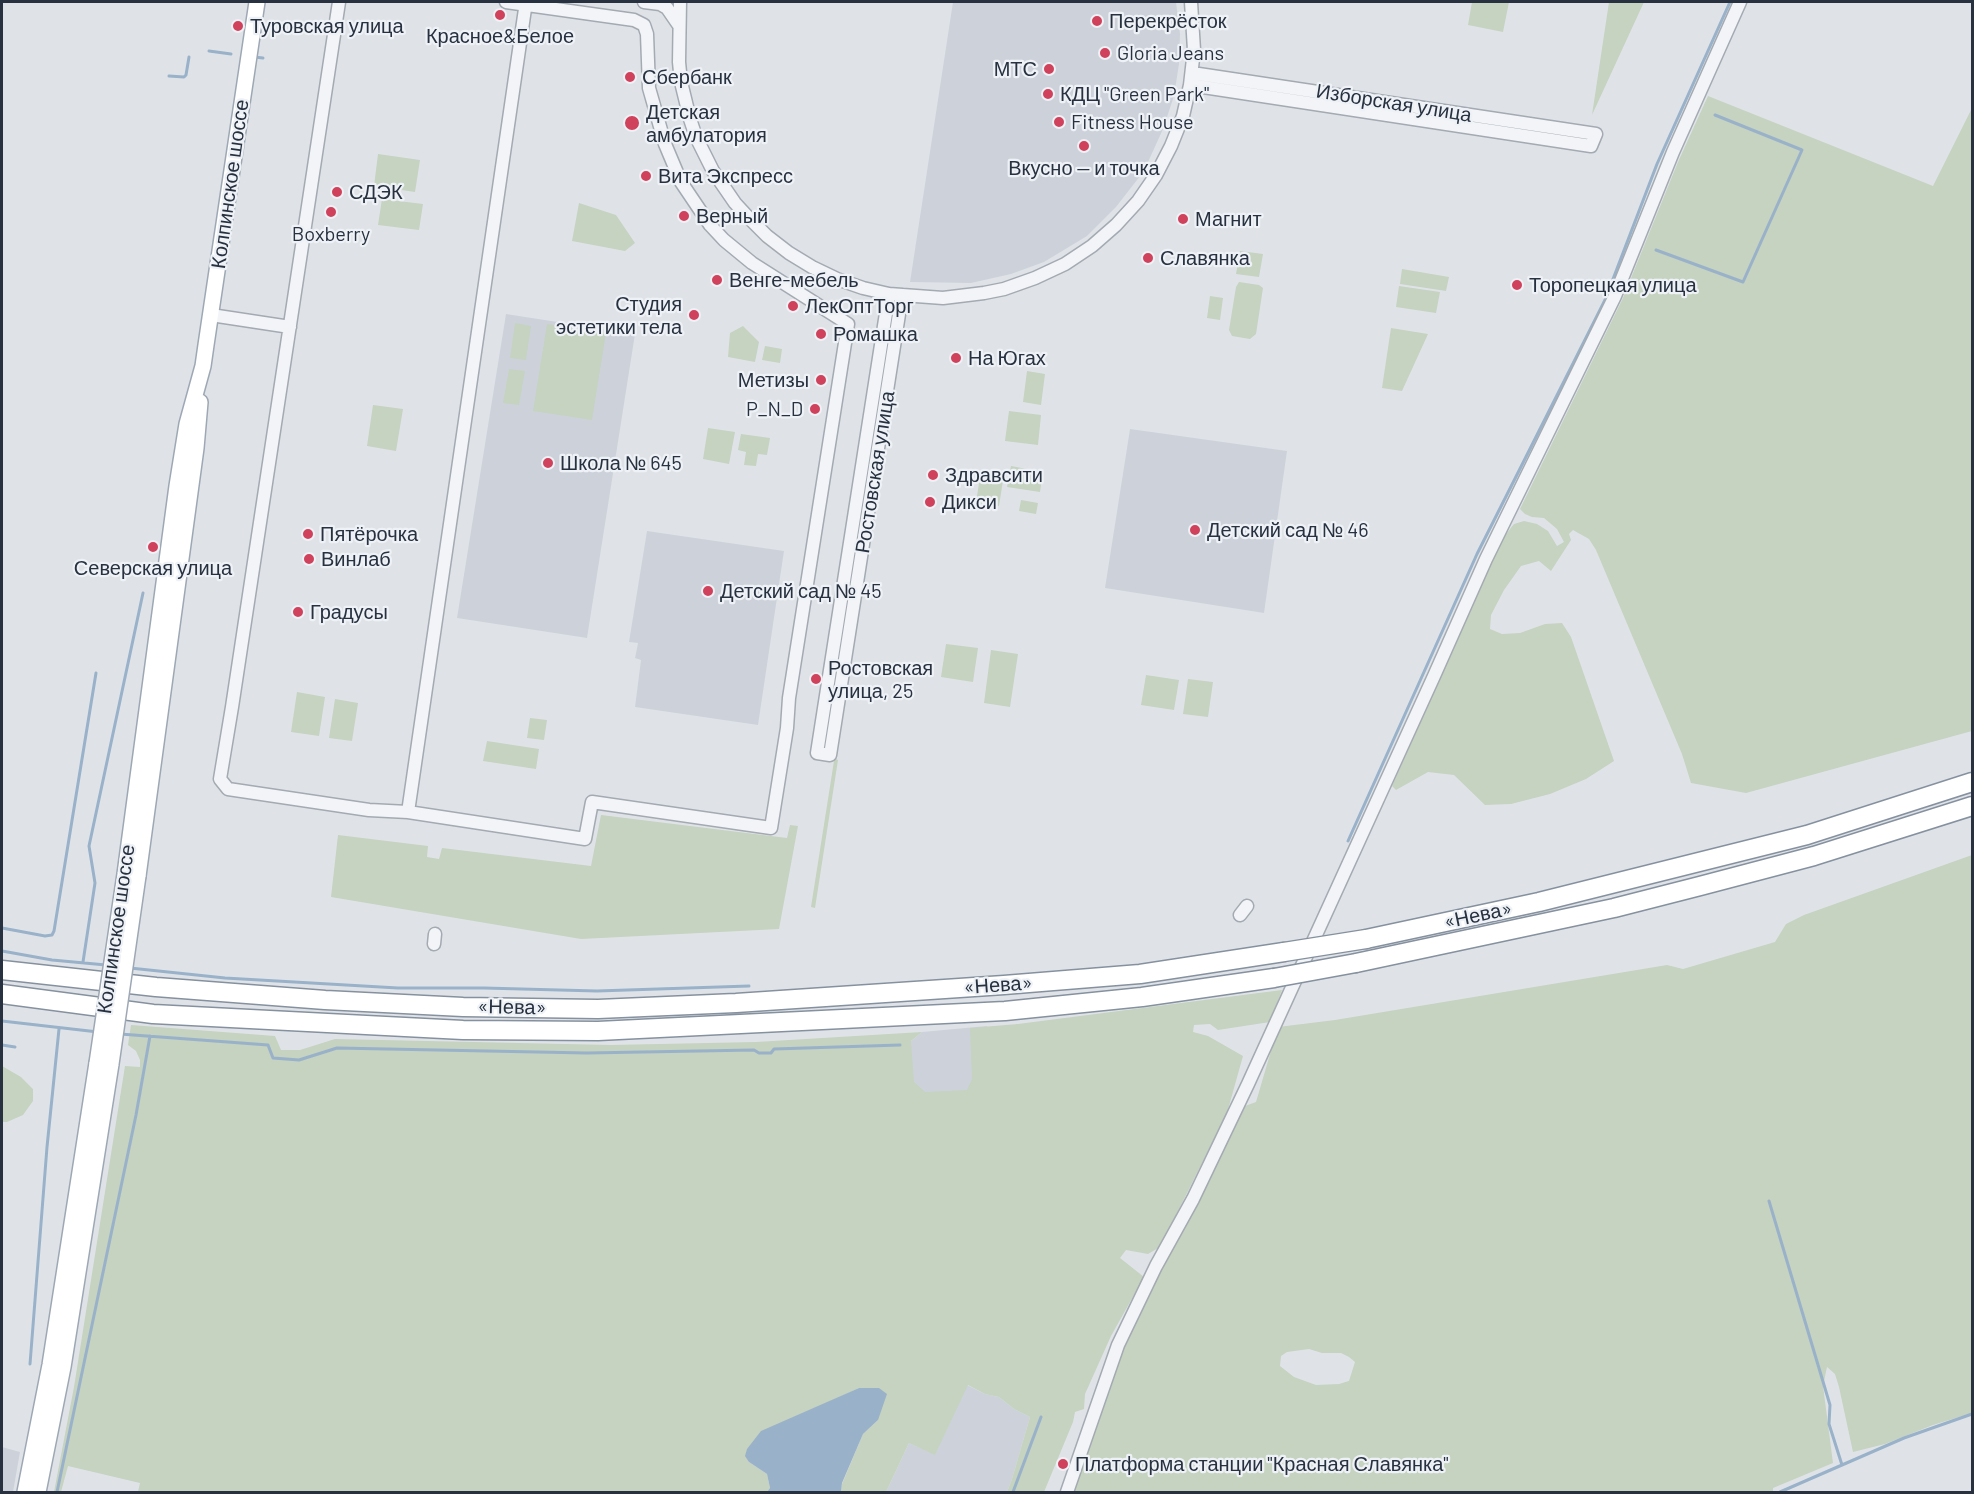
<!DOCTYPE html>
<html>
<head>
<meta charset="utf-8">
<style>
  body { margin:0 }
  #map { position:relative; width:1974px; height:1494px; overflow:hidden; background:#dfe3e8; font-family:Barlow,sans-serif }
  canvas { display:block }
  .frame { position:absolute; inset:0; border:3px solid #273140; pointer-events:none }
</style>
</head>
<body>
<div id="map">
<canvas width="1974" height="1494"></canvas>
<div class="frame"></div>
</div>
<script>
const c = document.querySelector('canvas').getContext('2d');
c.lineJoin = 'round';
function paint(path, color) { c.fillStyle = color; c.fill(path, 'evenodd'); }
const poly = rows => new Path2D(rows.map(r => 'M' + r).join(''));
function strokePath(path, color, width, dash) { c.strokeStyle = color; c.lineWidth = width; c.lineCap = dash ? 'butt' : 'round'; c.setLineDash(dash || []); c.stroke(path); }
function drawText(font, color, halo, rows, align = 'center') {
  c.font = font + ' Barlow,sans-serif'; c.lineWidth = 4.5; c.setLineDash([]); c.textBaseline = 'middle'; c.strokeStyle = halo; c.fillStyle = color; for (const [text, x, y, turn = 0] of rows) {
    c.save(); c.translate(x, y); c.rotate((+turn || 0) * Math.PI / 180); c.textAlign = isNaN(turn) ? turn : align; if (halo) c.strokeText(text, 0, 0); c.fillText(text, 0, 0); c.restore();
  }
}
const built = poly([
  [953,2,1176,2,1180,34,1179,64,1174,96,1163,129,1144,171,1116,207,1087,236,1044,262,1011,274,971,283,910,282],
  [506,314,635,334,587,638,457,618],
  [1130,429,1287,451,1264,613,1105,588],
  [647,531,784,551,758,725,635,707,641,660,635,658,638,643,629,642],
  [987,1026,1016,1058,936,1136,901,1059,910,1042,922,1032],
  [967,1385,985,1394,999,1397,1014,1409,1030,1417,1012,1479,1007,1492,886,1492,909,1443,935,1454],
  [2,1447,20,1452,13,1492,2,1492]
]);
const green = poly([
  [1472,2,1509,2,1503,32,1468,25],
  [1609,2,1644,2,1592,115],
  [1708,96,1933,186,1972,108,1972,731,1746,793,1691,783,1682,754,1596,550,1589,539,1573,530,1569,534,1571,540,1551,571,1539,561,1521,566,1504,590,1491,615,1490,629,1502,634,1520,633,1545,624,1562,623,1571,637,1614,761,1586,779,1550,794,1511,804,1485,805,1454,775,1428,772,1396,790,1392,786,1503,538,1514,524,1524,521,1537,524,1548,531,1557,546,1564,542,1557,529,1544,518,1532,517,1525,514,1520,509,1623,298,1678,162],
  [378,154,420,160,415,192,374,186],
  [382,199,423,204,419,230,378,225],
  [579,203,616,215,635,243,625,251,572,241],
  [1240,251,1263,254,1259,277,1236,274],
  [1402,269,1449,277,1446,291,1400,284],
  [1239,282,1259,285,1263,288,1256,334,1250,339,1232,336,1229,330,1236,287],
  [1399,286,1440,292,1436,313,1396,307],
  [1210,296,1223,298,1220,320,1207,318],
  [515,323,531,326,526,360,510,358],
  [547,324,606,333,592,420,533,411],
  [743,326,759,342,755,362,728,357,730,333],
  [1391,328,1428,334,1402,391,1382,388],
  [765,346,782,349,780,363,762,360],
  [509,369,525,371,519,405,503,403],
  [1027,371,1045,374,1041,405,1023,402],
  [373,405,403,409,396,451,367,446],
  [1009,411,1041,415,1038,445,1005,441],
  [708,428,735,432,729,464,703,459],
  [741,434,770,438,767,455,758,454,756,466,744,465,746,452,738,450],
  [1011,466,1043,472,1040,492,1007,487],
  [981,470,1004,474,999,506,976,503],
  [1021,500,1038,503,1036,514,1019,511],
  [946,644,978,648,973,682,941,677],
  [991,650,1018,654,1010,707,984,703],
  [1146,675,1179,680,1174,710,1141,705],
  [1188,679,1213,682,1208,717,1183,714],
  [297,692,325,697,319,736,291,732],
  [335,699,358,703,352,741,329,738],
  [530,718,547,720,544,740,527,738],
  [487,741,539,749,536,769,483,761],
  [836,759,838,760,815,908,811,907,834,761],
  [601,815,787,838,790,825,798,826,779,929,581,939,331,897,338,835,428,846,427,857,439,859,442,848,591,866],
  [1972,855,1972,1413,1933,1425,1885,1444,1853,1452,1839,1387,1835,1374,1827,1367,1823,1386,1833,1463,1773,1488,1773,1492,1073,1492,1122,1345,1245,1106,1256,1102,1278,1027,1335,1020,1667,965,1683,969,1775,942,1786,924,1804,915],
  [1309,1349,1322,1353,1341,1353,1349,1357,1355,1362,1349,1381,1339,1384,1316,1385,1294,1377,1280,1366,1281,1356,1287,1352],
  [1282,990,1270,1022,1218,1030,1210,1024,1194,1025,1193,1032,1208,1036,1243,1056,1227,1113,1160,1247,1148,1254,1126,1250,1120,1258,1144,1277,1111,1336,1085,1394,1084,1409,1075,1412,1073,1422,1044,1492,1007,1492,1012,1479,1030,1417,1014,1409,999,1397,985,1394,968,1385,935,1455,909,1443,886,1492,841,1492,842,1484,863,1434,878,1420,859,1388,816,1408,749,1462,767,1474,770,1488,767,1492,138,1492,140,1483,68,1466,61,1492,54,1492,74,1387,125,1066,140,1067,140,1060,136,1051,128,1045,131,1025,275,1036,281,1050,300,1050,335,1039,611,1045,756,1042,922,1032,911,1041,914,1082,925,1092,967,1090,972,1079,970,1028,1018,1024],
  [2,1066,21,1077,33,1089,33,1101,23,1115,7,1122,2,1122]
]);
const water = poly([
  [859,1388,879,1388,887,1394,878,1420,863,1434,842,1483,841,1492,767,1492,770,1488,767,1474,749,1462,745,1456,747,1449,761,1431]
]);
const stream = poly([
  [209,51,231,54],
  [254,57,263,58],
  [169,76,184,77,186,75,189,57],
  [1656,250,1743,282,1802,150,1715,115],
  [1348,841,1477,554,1605,300,1657,164,1730,2],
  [2,928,45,936,52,935,54,931,96,673],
  [2,951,52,960,106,965],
  [83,962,95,883,89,846,143,593],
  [130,968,225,978,398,988,484,988,597,991,749,986],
  [2,1021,98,1032],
  [120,1034,268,1045,273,1058,299,1060,337,1048,587,1053,754,1050,759,1053,771,1053,774,1049,900,1045],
  [2,1045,15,1047],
  [1769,1201,1830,1405,1829,1424,1842,1465,1780,1492],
  [30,1364,47,1147,59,1029],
  [1842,1465,1904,1438,1972,1414],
  [57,1492,136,1115,150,1036],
  [1013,1492,1041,1417]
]);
const minor = poly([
  [339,2,232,707,220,779,228,789,369,810,408,812,585,839,592,802,771,828,787,728,789,698,848,324,752,263,724,240,710,225,681,182,665,144,649,88,647,34,644,25,634,20,506,2],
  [644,2,660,4,667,8,678,24],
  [680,2,679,62,681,82,690,119,696,137,713,171,735,203,748,217,767,236,789,253,812,267,837,279,863,288,889,294,943,298,984,293,1004,289,1035,278,1065,264,1092,246,1116,225,1138,201,1156,175,1171,146,1183,116,1190,85,1194,50,1191,2],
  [1190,85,1591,146,1596,134,1192,73],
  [889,294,817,753,830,755,902,295],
  [211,315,290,327],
  [408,812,526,2],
  [1240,915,1247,906],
  [434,944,435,934],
  [1067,1492,1118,1345,1156,1266,1193,1199,1248,1084,1434,676,1486,559,1615,296,1673,152,1740,2]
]);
const major = poly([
  [125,874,177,486,187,424,203,366,206,345,257,2],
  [138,876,196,448,200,402],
  [25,1492,50,1365,97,1063],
  [38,1492,63,1367,111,1064]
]);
const highway = poly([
  [1366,939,1539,902,1807,835,1972,782],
  [1356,963,1614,908,1700,886,1814,856,1972,806],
  [2,970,156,987,325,1000,463,1007,598,1009,736,1003,1004,985,1140,974,1284,952],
  [2,994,153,1014,463,1030,598,1031,1005,1011,1142,997,1274,978]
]);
const majorBridge = poly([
  [97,1063,125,874],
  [111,1064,138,876]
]);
const highwayBridge = poly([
  [1284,952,1366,939],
  [1274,978,1356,963]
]);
const markers = [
  [500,15,6,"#d0415c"],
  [1097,21,6,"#d0415c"],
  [238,26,6,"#d0415c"],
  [1105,53,6,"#d0415c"],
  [1049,69,6,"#d0415c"],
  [630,77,6,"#d0415c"],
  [1048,94,6,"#d0415c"],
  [1059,122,6,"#d0415c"],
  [632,123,8,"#d0415c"],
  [1084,146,6,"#d0415c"],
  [646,176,6,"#d0415c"],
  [337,192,6,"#d0415c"],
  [331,212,6,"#d0415c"],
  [684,216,6,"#d0415c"],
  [1183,219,6,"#d0415c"],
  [1148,258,6,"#d0415c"],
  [717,280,6,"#d0415c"],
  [1517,285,6,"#d0415c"],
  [793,306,6,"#d0415c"],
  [694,315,6,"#d0415c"],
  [821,334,6,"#d0415c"],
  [956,358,6,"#d0415c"],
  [821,380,6,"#d0415c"],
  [815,409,6,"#d0415c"],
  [548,463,6,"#d0415c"],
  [933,475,6,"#d0415c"],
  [930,502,6,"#d0415c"],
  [1195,530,6,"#d0415c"],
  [308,534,6,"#d0415c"],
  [153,547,6,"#d0415c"],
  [309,559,6,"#d0415c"],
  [708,591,6,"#d0415c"],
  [298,612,6,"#d0415c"],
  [816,679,6,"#d0415c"],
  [1063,1464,6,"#d0415c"]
];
const poiNames = [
  ["Перекрёсток",1109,21],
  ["Туровская улица",250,26],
  ["Красное&Белое",500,36,"center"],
  ["Gloria Jeans",1117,53],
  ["МТС",1037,69,"right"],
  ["Сбербанк",642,77],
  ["КДЦ \"Green Park\"",1060,94],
  ["Детская",646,112],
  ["амбулатория",646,135],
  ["Fitness House",1071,122],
  ["Вкусно — и точка",1084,168,"center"],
  ["Вита Экспресс",658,176],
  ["СДЭК",349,192],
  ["Верный",696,216],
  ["Магнит",1195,219],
  ["Boxberry",331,234,"center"],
  ["Славянка",1160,258],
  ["Венге-мебель",729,280],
  ["Торопецкая улица",1529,285],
  ["Студия",682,304,"right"],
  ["эстетики тела",682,327,"right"],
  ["ЛекОптТорг",805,306],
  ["Ромашка",833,334],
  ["На Югах",968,358],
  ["Метизы",809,380,"right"],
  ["P_N_D",803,409,"right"],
  ["Школа № 645",560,463],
  ["Здравсити",945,475],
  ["Дикси",942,502],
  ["Детский сад № 46",1207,530],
  ["Пятёрочка",320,534],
  ["Винлаб",321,559],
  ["Северская улица",153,568,"center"],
  ["Детский сад № 45",720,591],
  ["Градусы",310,612],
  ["Ростовская",828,668],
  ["улица, 25",828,691],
  ["Платформа станции \"Красная Славянка\"",1075,1464]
];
const streetNames = [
  ["Изборская улица",1394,103,9],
  ["Колпинское шоссе",230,184,-82],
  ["Ростовская улица",875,472,-81],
  ["«Нева»",1478,915,-12],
  ["Колпинское шоссе",116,929,-82],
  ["«Нева»",998,985,-4],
  ["«Нева»",512,1007,1]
];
paint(built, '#cdd2da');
paint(green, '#c5d3c0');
paint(water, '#99b2c9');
strokePath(stream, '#99b2c9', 3);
strokePath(minor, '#a4aab2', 15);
strokePath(major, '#9ea8b4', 18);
strokePath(highway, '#86919f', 21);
strokePath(minor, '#f2f4f7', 12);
strokePath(major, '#fff', 15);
strokePath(highway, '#fff', 18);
strokePath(majorBridge, '#9ea8b4', 18, []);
strokePath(highwayBridge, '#86919f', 21, []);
strokePath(majorBridge, '#fff', 15);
strokePath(highwayBridge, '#fff', 18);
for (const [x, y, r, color] of markers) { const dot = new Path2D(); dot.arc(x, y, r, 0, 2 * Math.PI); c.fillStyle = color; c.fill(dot); strokePath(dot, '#eef2f6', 2); }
drawText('20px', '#273140', '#eef2f6', poiNames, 'left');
drawText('20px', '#273140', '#eef2f6', streetNames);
</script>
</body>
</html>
